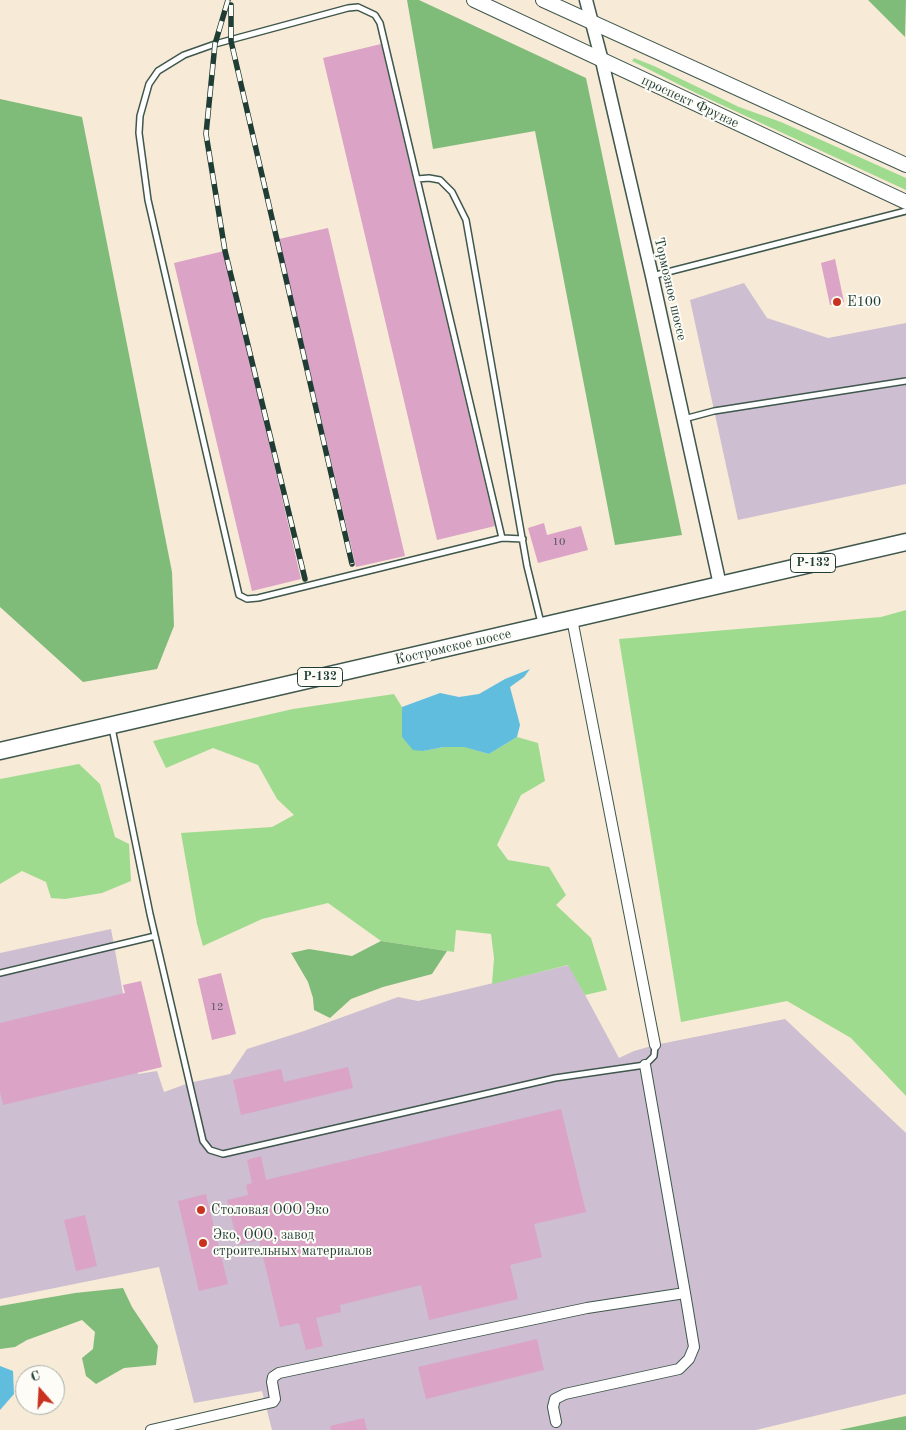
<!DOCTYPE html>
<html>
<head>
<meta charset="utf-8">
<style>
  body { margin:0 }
  #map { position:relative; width:906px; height:1430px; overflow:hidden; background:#f7ead7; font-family:"Old Standard TT",serif }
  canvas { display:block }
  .north { position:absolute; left:15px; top:1365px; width:50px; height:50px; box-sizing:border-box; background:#fdfcf7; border:1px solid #a4b0a9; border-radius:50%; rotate:341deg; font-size:14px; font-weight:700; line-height:20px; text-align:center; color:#1f3d34 }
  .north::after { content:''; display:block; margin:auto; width:18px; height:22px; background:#c8321e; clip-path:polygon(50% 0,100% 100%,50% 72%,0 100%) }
</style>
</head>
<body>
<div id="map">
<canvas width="906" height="1430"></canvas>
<div class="north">С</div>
</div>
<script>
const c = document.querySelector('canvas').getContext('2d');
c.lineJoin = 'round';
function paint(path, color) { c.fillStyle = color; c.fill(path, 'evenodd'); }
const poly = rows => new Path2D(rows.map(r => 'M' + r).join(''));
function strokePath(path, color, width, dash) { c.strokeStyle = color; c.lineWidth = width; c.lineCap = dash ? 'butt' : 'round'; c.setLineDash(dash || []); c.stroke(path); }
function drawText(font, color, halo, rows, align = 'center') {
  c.font = font + ' "Old Standard TT",serif'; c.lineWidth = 4; c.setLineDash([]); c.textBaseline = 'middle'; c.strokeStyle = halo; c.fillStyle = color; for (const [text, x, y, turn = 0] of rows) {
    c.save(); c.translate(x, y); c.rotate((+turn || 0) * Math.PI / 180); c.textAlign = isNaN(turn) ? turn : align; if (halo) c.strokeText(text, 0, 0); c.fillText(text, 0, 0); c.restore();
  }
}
const industrial = poly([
  [744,283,767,318,828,338,906,323,906,484,738,520,690,300],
  [111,929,138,1074,157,1071,164,1092,189,1083,230,1074,247,1049,304,1031,398,997,418,1001,569,965,619,1058,634,1051,655,1045,785,1019,906,1133,906,1394,756,1430,272,1430,262,1391,194,1403,159,1267,0,1299,0,953]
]);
const green = poly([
  [634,58,654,66,739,107,781,122,906,178,906,190,696,93,632,61],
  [906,610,906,1096,851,1038,787,1001,681,1022,619,639,881,617],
  [394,694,402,707,402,737,423,751,444,747,465,747,489,754,517,737,538,743,545,781,521,795,497,845,508,860,549,867,566,895,556,905,591,938,607,990,585,995,568,965,492,984,494,958,491,934,456,930,454,952,381,941,328,903,262,919,203,946,197,924,181,833,272,827,294,815,277,799,258,765,213,748,166,768,153,741,293,709],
  [79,764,100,784,115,837,129,844,131,881,102,893,65,899,51,898,46,882,22,871,0,884,0,779]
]);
const forest = poly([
  [407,0,419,0,586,78,682,535,615,545,535,131,433,149],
  [868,0,906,0,905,37],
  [0,99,82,117,172,572,174,626,157,669,83,682,0,607],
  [381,941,447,951,432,974,383,987,351,999,330,1018,314,1010,313,998,308,982,291,953,309,949,352,956],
  [123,1288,132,1307,158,1346,156,1365,124,1368,96,1384,86,1376,82,1358,93,1349,95,1332,82,1320,27,1340,15,1347,0,1349,0,1306,75,1293],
  [906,1416,906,1430,839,1430]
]);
const water = poly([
  [530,669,524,677,510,687,520,725,517,737,489,754,464,747,444,747,423,751,413,750,402,737,402,707,440,693,459,697,479,694,505,679],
  [0,1366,13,1371,14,1394,0,1410]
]);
const building = poly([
  [381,44,495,526,437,540,323,58],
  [328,228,405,556,356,567,279,239],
  [224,251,301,579,252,591,174,263],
  [835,259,844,302,830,305,821,263],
  [544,523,547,535,581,526,588,550,538,563,528,528],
  [221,973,236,1034,212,1040,198,979],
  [141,981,162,1067,3,1105,0,1091,0,1023,125,993,123,985],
  [348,1067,353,1088,241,1115,233,1080,281,1069,284,1082],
  [561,1109,586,1212,534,1224,542,1257,510,1265,518,1299,429,1320,421,1285,340,1305,341,1312,316,1318,323,1346,306,1350,299,1323,280,1327,259,1240,238,1245,227,1200,248,1195,246,1185,252,1183,247,1160,261,1156,266,1180],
  [206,1194,228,1284,199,1291,178,1201],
  [85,1215,97,1266,76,1271,64,1220],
  [537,1339,544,1370,426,1399,418,1367],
  [364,1418,367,1430,331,1430,330,1426]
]);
const service = poly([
  [417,179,429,178,440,180,452,192,466,220,527,566,541,623],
  [652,276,906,211],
  [684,419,714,411,906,381],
  [502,538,380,23,375,15,358,7,348,8,215,44,184,55,158,71,149,84,140,116,139,133,148,200,239,595,247,599,258,598,502,538,523,539],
  [112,728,150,914,203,1141,210,1150,223,1154,555,1078,645,1065,654,1056,655,1045],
  [0,973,155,936]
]);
const minor = poly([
  [572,619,655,1045],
  [645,1065,685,1293],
  [151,1430,273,1402,275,1399,272,1382,273,1377,279,1373,587,1308,685,1293,694,1347,689,1359,679,1369,565,1394,555,1399,553,1407,556,1422]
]);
const tertiary = poly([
  [586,0,602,61,652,276,720,585]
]);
const secondary = poly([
  [474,0,906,202],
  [543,0,906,165]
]);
const trunk = poly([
  [0,751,906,542]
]);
const rail = poly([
  [228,0,215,44,206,134,225,251,305,579],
  [231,5,231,41,352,564]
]);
const markers = [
  [837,302,5,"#c8321e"],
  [201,1210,5,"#c8321e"],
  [203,1243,5,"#c8321e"]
];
const numberNames = [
  ["10",559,542],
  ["12",217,1007]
];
const shields = [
  [813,563,45],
  [320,677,45]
];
const shieldNames = [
  ["Р-132",813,563],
  ["Р-132",320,677]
];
const streetNames = [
  ["проспект Фрунзе",690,102,25],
  ["Тормозное шоссе",670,289,77],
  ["Костромское шоссе",453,647,-13]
];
const poiNames = [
  ["E100",847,302],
  ["Столовая ООО Эко",211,1210],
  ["Эко, ООО, завод",213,1235],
  ["строительных материалов",213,1251]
];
paint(industrial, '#cdbed2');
paint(green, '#9fdb8e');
paint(forest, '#7fbb79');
paint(water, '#60bdde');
paint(building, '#dba3c6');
strokePath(service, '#3f574c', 8);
strokePath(minor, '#3f574c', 12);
strokePath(tertiary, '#3f574c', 15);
strokePath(secondary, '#3f574c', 16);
strokePath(trunk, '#3f574c', 19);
strokePath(service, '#fff', 5);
strokePath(minor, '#fff', 10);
strokePath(tertiary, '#fff', 12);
strokePath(secondary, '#fff', 14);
strokePath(trunk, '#fff', 16);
strokePath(rail, '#1f3d34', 5.5);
strokePath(rail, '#fdfcf7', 4, [11]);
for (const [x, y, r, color] of markers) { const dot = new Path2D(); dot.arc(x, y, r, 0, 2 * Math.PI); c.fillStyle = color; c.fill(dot); strokePath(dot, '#fdfcf7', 2); }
drawText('11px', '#4e5658', null, numberNames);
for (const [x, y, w] of shields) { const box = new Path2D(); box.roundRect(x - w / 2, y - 9.5, w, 19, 4); c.fillStyle = '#fdfcf7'; c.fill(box); strokePath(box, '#1f3d34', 1); }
drawText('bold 12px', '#1f3d34', null, shieldNames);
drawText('14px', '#1f3d34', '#fdfcf7', streetNames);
drawText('14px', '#1f3d34', '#fdfcf7', poiNames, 'left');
</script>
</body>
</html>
